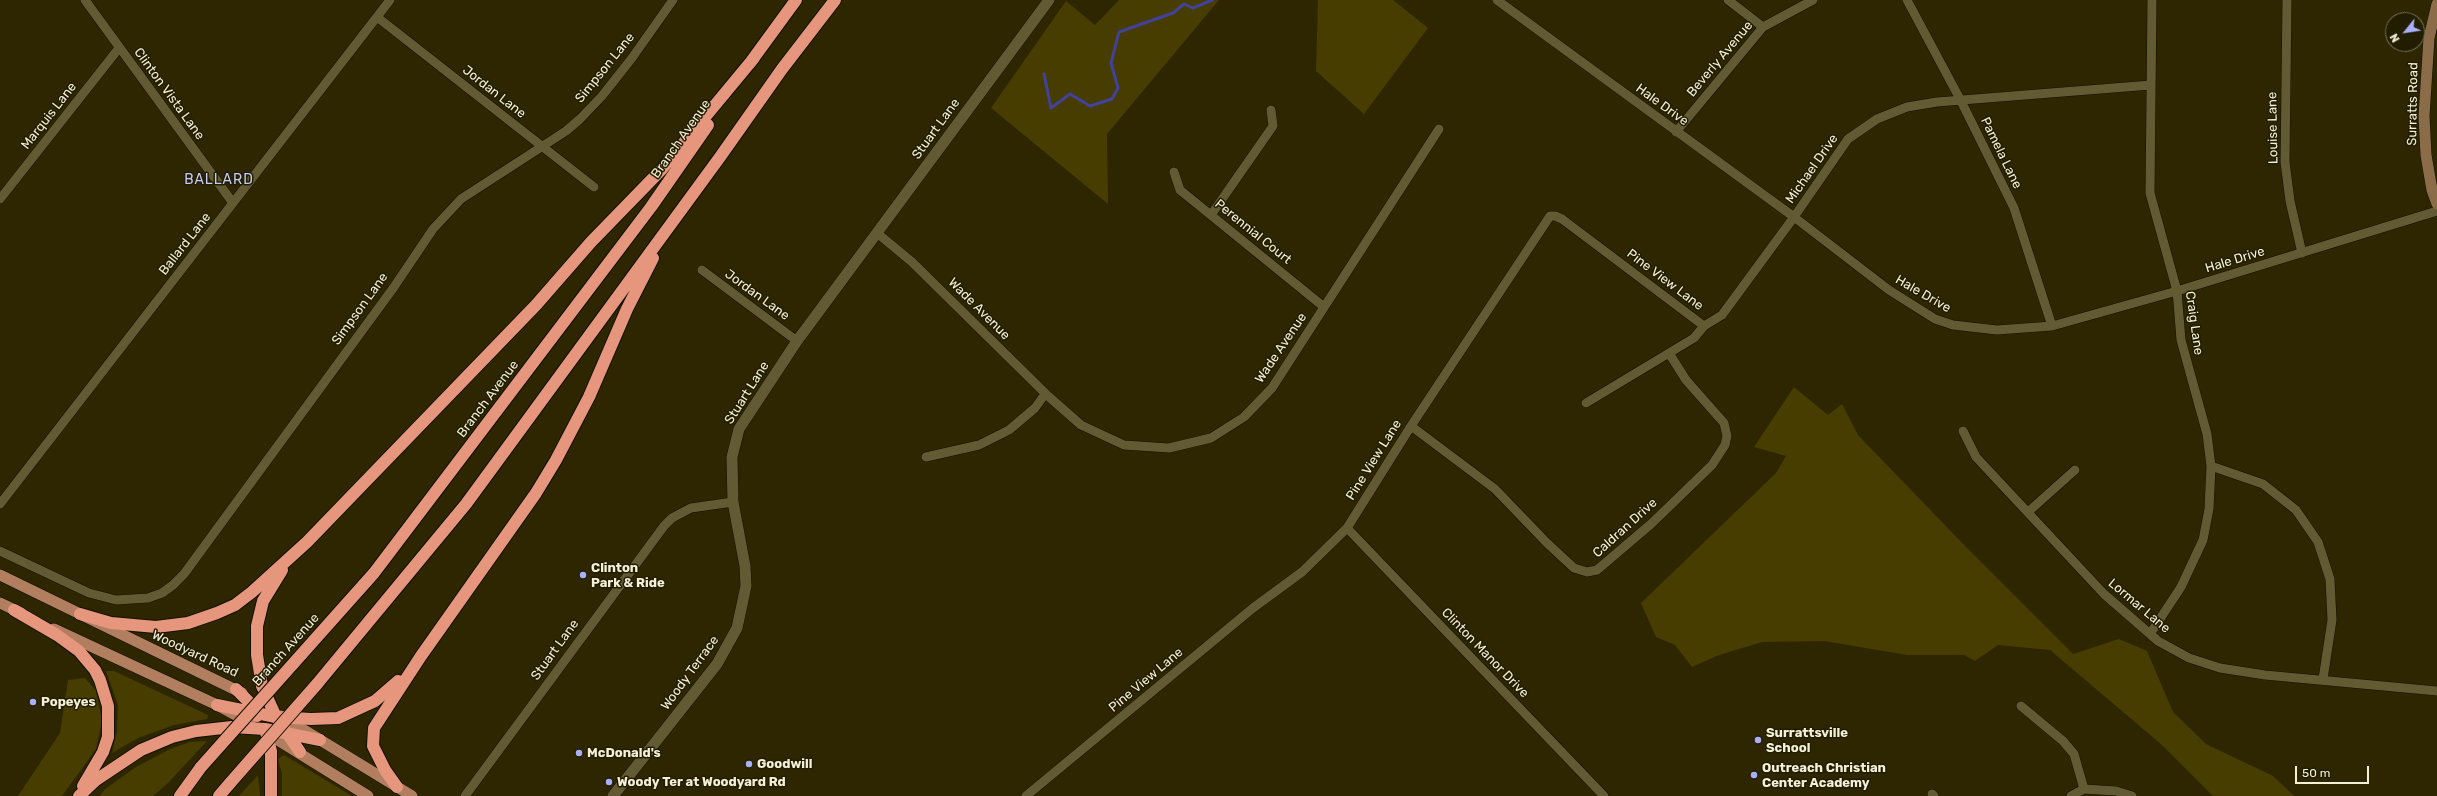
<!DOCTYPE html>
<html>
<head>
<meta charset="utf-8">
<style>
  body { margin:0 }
  #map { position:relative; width:2437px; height:796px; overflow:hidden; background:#2e2600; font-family:Rubik,sans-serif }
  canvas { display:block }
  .north { position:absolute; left:2385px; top:12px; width:40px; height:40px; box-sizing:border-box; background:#231d00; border:1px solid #767156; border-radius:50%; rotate:240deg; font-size:11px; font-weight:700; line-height:16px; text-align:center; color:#f3efd8 }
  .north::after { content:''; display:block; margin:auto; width:14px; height:18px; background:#a8b0fc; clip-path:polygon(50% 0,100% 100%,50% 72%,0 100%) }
  .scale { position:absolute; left:2295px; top:766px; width:74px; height:18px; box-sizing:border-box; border:2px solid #f3efd8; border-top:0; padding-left:5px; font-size:12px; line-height:14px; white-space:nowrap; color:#f3efd8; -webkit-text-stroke:3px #231d00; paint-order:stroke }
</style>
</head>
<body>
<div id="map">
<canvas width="2437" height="796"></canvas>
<div class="north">N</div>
<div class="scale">50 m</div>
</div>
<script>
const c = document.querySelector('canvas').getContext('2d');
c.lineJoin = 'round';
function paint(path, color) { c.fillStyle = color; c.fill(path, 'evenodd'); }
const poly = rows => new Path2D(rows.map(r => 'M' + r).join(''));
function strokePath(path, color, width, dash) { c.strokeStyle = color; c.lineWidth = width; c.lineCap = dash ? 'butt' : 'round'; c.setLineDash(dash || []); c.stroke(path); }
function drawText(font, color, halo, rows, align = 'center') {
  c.font = font + ' Rubik,sans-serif'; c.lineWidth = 3; c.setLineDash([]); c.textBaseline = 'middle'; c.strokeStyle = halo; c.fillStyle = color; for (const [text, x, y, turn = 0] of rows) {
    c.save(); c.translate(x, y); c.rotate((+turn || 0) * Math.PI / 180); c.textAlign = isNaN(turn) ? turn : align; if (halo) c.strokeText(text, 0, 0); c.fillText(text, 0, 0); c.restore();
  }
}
const green = poly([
  [1119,0,1219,0,1107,134,1108,204,991,108,1066,1,1095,25],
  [1318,0,1393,0,1428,28,1364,114,1316,71],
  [1794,387,1828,415,1842,404,1858,435,1967,548,2073,654,2119,639,2147,651,2173,712,2206,744,2273,776,2294,796,2213,796,2162,745,2050,650,1998,645,1975,661,1964,655,1907,655,1824,641,1762,642,1719,655,1692,667,1675,645,1656,637,1641,603,1776,473,1786,456,1754,447],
  [106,671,114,671,208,715,207,719,174,725,138,738,112,753,117,732,118,705],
  [85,678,96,691,102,721,96,749,62,796,18,796,60,733,68,680],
  [207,741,168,783,153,796,100,796,105,789,136,767,170,749,190,742],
  [284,755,352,796,282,796,282,774,278,759],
  [258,775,260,796,239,796]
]);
const stream = poly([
  [1044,74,1051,108,1070,94,1090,106,1112,99,1118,88,1111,63,1119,32,1173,13,1184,4,1193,8,1212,0]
]);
const minor = poly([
  [85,0,233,203],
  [1497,0,1794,217,1889,290,1935,319,1953,325,1997,330,2052,326,2177,291,2437,211],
  [1728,0,1763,27],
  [1907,0,1961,101,2014,208,2052,326],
  [2287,0,2285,162,2290,201,2302,253],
  [377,17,594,187],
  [1676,132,1763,27,1813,0],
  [1174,172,1180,190,1324,307],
  [0,199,119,48],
  [1211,215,1273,126,1271,110],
  [877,233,912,262,1048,396,1081,425,1124,445,1169,448,1211,438,1244,417,1272,388,1439,129],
  [702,270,797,341],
  [1586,403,1694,338,1704,326,1722,315,1794,217,1848,139,1877,119,1907,107,1937,102,2151,85],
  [1411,426,1495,489,1547,543,1574,568,1587,572,1597,570,1651,524,1712,465,1725,445,1727,436,1724,423,1686,380,1669,353],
  [1963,431,1976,457,2104,594,2158,641,2189,658,2220,668,2265,675,2437,691],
  [926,457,979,445,1009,430,1035,408,1045,394],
  [2211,466,2263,484,2296,510,2318,542,2330,579,2332,620,2323,679],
  [0,504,390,0],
  [2028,512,2075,470],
  [1347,528,1604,796],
  [0,551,89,593,116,600,148,598,162,593,173,585,184,574,394,287,433,229,461,199,566,131,580,119,602,96,632,58,673,0],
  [2150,634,2181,587,2203,540,2209,509,2211,466,2207,434,2181,340,2177,291,2150,193,2152,0],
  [2021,706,2063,741,2074,754,2084,789],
  [1932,794,1934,796],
  [465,796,664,526,672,518,691,508,733,502],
  [1026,796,1253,608,1302,572,1347,528,1411,426,1550,216,1555,216,1562,219,1704,326],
  [2071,796,2084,789,2116,791,2132,796]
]);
const tertiary = poly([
  [613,796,717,664,737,628,746,586,745,566,733,502,732,457,739,429,797,341,1049,0]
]);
const secondary = poly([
  [2437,4,2429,38,2424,116,2426,155,2432,190,2437,204]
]);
const primary = poly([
  [0,575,242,693],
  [0,603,21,613],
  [54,629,217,705,250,723],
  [281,716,412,796],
  [265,732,368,796]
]);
const motorway = poly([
  [750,63,796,0],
  [282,570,263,601,257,626,257,655,262,686,276,717,300,752],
  [14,610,57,635,79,651,95,670,100,680,108,706,108,737,103,752,83,786],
  [80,614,111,623,156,627,188,623,217,613,235,605,252,592,307,542,536,305,591,242,662,169,754,58],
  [292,665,374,573,651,207,708,125],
  [317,684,466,504,720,157,782,69,835,0],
  [236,689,249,702,257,716],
  [217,705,276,717,311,719,338,718,375,701,398,681],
  [266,732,271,751,271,796],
  [397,787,385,770,373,746,374,728,421,656,536,493,556,460,589,397,627,309,653,258],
  [79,796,96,780,141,750,172,737,196,731,232,727,265,729,320,740],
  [180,796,201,767],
  [219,796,231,782]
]);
const motorwayBridge = poly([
  [201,767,292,665],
  [231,782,317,684]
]);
const markers = [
  [583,575,4,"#a8b0fc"],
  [33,702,4,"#a8b0fc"],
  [1758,740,4,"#a8b0fc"],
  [579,753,4,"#a8b0fc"],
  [749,764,4,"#a8b0fc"],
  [1754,775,4,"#a8b0fc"],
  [609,782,4,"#a8b0fc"]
];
const streetNames = [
  ["Beverly Avenue",1720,59,-50],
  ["Simpson Lane",605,68,-51],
  ["Jordan Lane",494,92,38],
  ["Clinton Vista Lane",169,94,54],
  ["Surratts Road",2413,104,-89],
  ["Hale Drive",1662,105,36],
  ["Marquis Lane",49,116,-52],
  ["Louise Lane",2273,128,-91],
  ["Stuart Lane",936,129,-54],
  ["Branch Avenue",681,139,-55],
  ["Pamela Lane",2001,153,64],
  ["Michael Drive",1812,169,-55],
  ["Perennial Court",1253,232,39],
  ["Ballard Lane",185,244,-52],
  ["Hale Drive",2235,260,-17],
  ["Pine View Lane",1665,280,37],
  ["Hale Drive",1923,294,30],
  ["Jordan Lane",757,295,36],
  ["Simpson Lane",360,309,-54],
  ["Wade Avenue",979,309,45],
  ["Craig Lane",2194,323,82],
  ["Wade Avenue",1281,348,-56],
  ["Stuart Lane",747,393,-58],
  ["Branch Avenue",488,399,-53],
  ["Pine View Lane",1374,460,-58],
  ["Caldran Drive",1625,528,-42],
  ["Lormar Lane",2139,606,40],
  ["Branch Avenue",286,650,-48],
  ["Stuart Lane",555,650,-54],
  ["Clinton Manor Drive",1485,653,46],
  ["Woodyard Road",195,654,25],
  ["Woody Terrace",690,673,-54],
  ["Pine View Lane",1146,680,-40]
];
const poiNames = [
  ["Clinton",591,568],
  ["Park & Ride",591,583],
  ["Popeyes",41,702],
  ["Surrattsville",1766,733],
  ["School",1766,748],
  ["McDonald's",587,753],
  ["Goodwill",757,764],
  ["Outreach Christian",1762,768],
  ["Center Academy",1762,783],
  ["Woody Ter at Woodyard Rd",617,782]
];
const neighbourhoodNames = [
  ["BALLARD",219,180]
];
paint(green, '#473d01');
strokePath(stream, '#42429d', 3);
strokePath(minor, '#130f00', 10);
strokePath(tertiary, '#130f00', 12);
strokePath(secondary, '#130f00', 12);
strokePath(primary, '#130f00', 12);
strokePath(motorway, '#130f00', 14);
strokePath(minor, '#625a32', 9);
strokePath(tertiary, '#625a32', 11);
strokePath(secondary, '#8a6c48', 11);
strokePath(primary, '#b17e5f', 11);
strokePath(motorway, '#e6967d', 12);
strokePath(motorwayBridge, '#130f00', 14, []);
strokePath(motorwayBridge, '#e6967d', 12);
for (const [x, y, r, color] of markers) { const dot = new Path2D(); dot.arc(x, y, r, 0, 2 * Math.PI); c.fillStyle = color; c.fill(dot); strokePath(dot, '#231d00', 1.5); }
drawText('13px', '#f3efd8', '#231d00', streetNames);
drawText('bold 13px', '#f3efd8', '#231d00', poiNames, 'left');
c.letterSpacing = '1px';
drawText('14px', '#c5ccf6', '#231d00', neighbourhoodNames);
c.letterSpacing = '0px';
</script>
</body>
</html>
